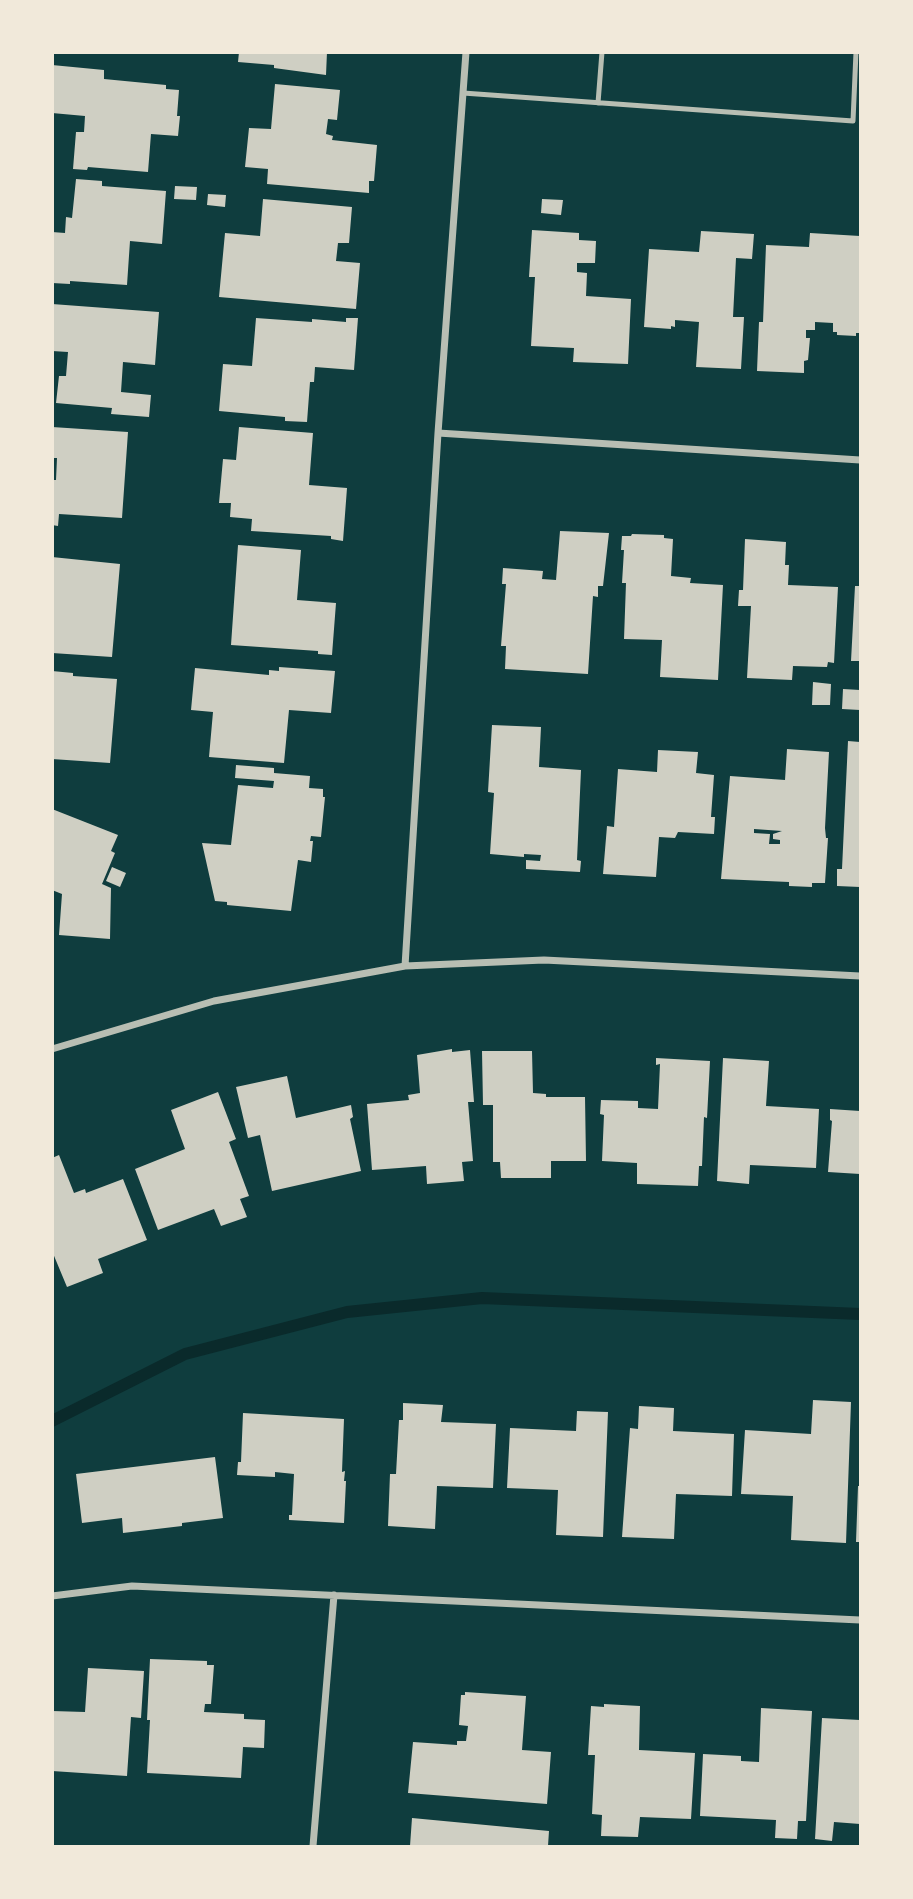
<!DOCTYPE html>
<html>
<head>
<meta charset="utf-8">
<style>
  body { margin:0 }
  #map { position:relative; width:913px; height:1899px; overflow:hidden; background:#0f3d3e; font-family:Helvetica,sans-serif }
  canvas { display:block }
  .frame { position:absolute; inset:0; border:54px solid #f1e9da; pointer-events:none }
</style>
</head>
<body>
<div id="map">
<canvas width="913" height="1899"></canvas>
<div class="frame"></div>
</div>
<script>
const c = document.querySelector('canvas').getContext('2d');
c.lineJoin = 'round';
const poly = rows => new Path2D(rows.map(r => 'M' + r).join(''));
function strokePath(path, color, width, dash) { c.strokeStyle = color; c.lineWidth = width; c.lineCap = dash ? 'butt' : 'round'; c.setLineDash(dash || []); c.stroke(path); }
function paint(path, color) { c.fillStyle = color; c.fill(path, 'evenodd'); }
const stream = poly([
  [52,1421,185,1354,347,1312,482,1298,860,1314]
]);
const building = poly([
  [239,52,327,52,326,75,274,68,274,65,238,62],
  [52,65,104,70,104,79,166,85,166,89,179,90,177,116,180,116,178,136,151,134,148,172,88,167,87,170,73,169,76,132,84,132,85,116,52,113],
  [275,84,340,90,337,120,328,119,326,134,333,136,332,140,377,145,374,181,369,181,369,193,267,184,268,169,245,167,249,128,271,129],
  [76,179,102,181,102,186,166,191,162,244,130,241,127,285,70,281,70,284,52,283,52,232,65,233,66,217,72,218],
  [175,186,197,187,196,200,174,199],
  [208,194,226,195,225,207,207,205],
  [263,199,352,207,349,243,338,243,336,261,360,263,356,309,219,297,225,233,260,236],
  [542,199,563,200,561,215,541,213],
  [532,230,579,233,579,240,596,241,595,263,577,263,577,272,587,273,586,296,631,299,628,364,573,362,574,348,531,346,535,277,529,277],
  [701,231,754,234,752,259,736,258,733,317,744,317,741,369,696,367,699,322,675,320,675,327,671,326,671,329,644,327,649,249,699,252],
  [810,233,860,236,860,333,856,333,856,336,837,335,837,332,833,332,833,323,815,322,815,330,806,330,806,338,810,338,808,360,804,361,804,373,757,371,759,322,763,322,766,245,809,247],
  [52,304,159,312,155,365,123,362,121,392,151,395,149,417,111,414,112,408,56,403,59,376,66,376,68,352,52,351],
  [256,318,312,322,312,319,346,322,346,318,358,318,354,370,315,367,314,382,310,382,307,422,285,421,285,417,219,411,223,364,252,366],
  [52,427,128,432,122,518,59,514,58,526,52,525,52,480,56,480,57,458,52,458],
  [239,427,313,433,309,485,347,488,343,541,331,539,331,536,251,531,252,519,230,517,231,503,219,503,223,459,236,460],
  [560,531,609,533,603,586,598,586,598,597,593,596,588,674,505,669,506,646,501,646,506,584,502,584,503,568,543,571,542,579,556,580],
  [632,534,664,535,664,538,673,539,671,576,691,578,690,583,723,585,718,680,660,677,662,640,624,639,626,583,622,583,624,550,621,550,622,536,631,536],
  [745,539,786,542,785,565,789,565,788,585,838,587,834,663,828,662,827,667,793,666,792,680,747,678,751,606,738,606,739,590,743,590],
  [238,545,301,550,297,600,336,603,332,655,318,654,318,651,231,645],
  [52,557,120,564,112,657,52,653],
  [855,586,860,586,860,661,851,661],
  [279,667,335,671,331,713,289,710,284,763,209,757,213,712,191,710,195,668,269,675,269,670,279,671],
  [52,671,73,673,73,676,117,679,110,763,52,759],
  [813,682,831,684,830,705,812,705],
  [843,689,860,690,860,710,842,709],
  [492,725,541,727,539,767,581,770,577,860,581,861,580,872,526,869,526,860,540,861,541,855,524,854,524,857,490,854,494,793,488,792],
  [848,741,860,742,860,887,837,886,837,869,842,869],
  [787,749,829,752,825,828,826,838,828,838,825,883,812,883,812,887,789,886,789,882,721,879,730,776,785,780],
  [754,829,782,831,773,834,773,839,780,840,780,844,769,844,770,834,754,833],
  [658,750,698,752,696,773,714,775,711,817,715,817,714,834,678,832,675,838,659,837,656,877,603,874,607,826,614,827,618,769,657,772],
  [236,765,274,768,274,773,310,776,309,788,323,789,323,797,325,797,321,837,311,836,310,841,313,841,311,862,298,860,291,911,227,905,227,902,215,901,202,843,231,845,238,785,273,788,274,781,235,778],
  [52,809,118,835,111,851,115,853,102,884,111,888,110,939,59,935,62,894,52,890],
  [112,867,126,873,120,887,106,881],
  [452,1049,452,1052,470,1050,474,1102,468,1102,473,1161,462,1162,464,1181,427,1184,426,1166,372,1170,367,1104,409,1100,408,1095,420,1093,417,1055],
  [482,1051,532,1051,533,1093,546,1094,546,1097,585,1097,586,1161,551,1161,551,1178,501,1178,500,1162,493,1162,493,1105,483,1105],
  [656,1058,710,1061,707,1118,704,1117,702,1166,699,1166,698,1186,637,1184,637,1163,602,1161,604,1115,600,1114,601,1100,638,1101,638,1108,658,1109,660,1064,656,1065],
  [723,1058,769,1061,766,1106,819,1109,816,1168,750,1165,749,1184,717,1181],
  [287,1076,296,1118,351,1105,353,1117,350,1119,361,1171,272,1191,260,1135,248,1138,236,1087],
  [218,1092,236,1139,229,1142,249,1196,240,1199,247,1217,221,1226,214,1209,158,1230,135,1169,185,1149,171,1110],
  [830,1109,860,1111,860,1174,828,1172,832,1121,830,1120],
  [59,1155,74,1193,85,1189,86,1193,123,1179,147,1240,98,1259,103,1273,67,1287,52,1251,52,1158],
  [813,1400,851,1402,846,1543,791,1540,793,1496,741,1494,745,1430,811,1434],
  [403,1403,443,1405,441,1422,496,1424,493,1488,437,1486,435,1529,388,1526,390,1474,396,1474,399,1420,403,1420],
  [639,1406,674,1408,673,1431,734,1434,732,1496,676,1494,674,1539,622,1537,630,1428,638,1429],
  [577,1411,608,1412,603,1537,556,1535,558,1490,507,1488,510,1428,576,1431],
  [243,1413,344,1419,342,1472,345,1471,344,1481,346,1481,344,1523,289,1520,289,1515,292,1515,294,1474,275,1472,275,1477,237,1475,238,1462,241,1462],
  [215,1457,223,1518,182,1523,182,1526,123,1533,122,1518,82,1523,76,1474],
  [858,1486,860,1486,860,1542,856,1542],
  [150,1659,207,1661,207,1665,214,1665,211,1704,205,1704,204,1712,244,1714,244,1719,265,1720,264,1748,243,1747,241,1778,147,1773,150,1720,147,1720],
  [88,1668,144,1671,141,1718,131,1717,127,1776,52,1771,52,1711,85,1712],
  [465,1692,526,1696,522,1750,551,1752,547,1804,408,1793,413,1742,457,1745,457,1741,466,1741,468,1726,459,1725,461,1695,465,1695],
  [604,1704,640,1706,639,1750,695,1753,691,1819,640,1817,638,1837,601,1836,602,1815,592,1814,595,1755,588,1755,591,1706,604,1707],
  [761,1708,812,1711,806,1821,798,1821,797,1839,775,1838,776,1820,700,1816,703,1754,741,1756,741,1761,759,1762],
  [822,1718,860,1720,860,1824,834,1822,832,1841,815,1839],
  [412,1818,549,1831,548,1846,410,1846]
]);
const service = poly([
  [463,93,853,121,856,52],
  [598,103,602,52]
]);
const minor = poly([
  [438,433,860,460],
  [405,966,438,433,466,52],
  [52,1049,214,1001,405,966,544,960,860,976],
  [52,1596,132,1586,860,1620],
  [313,1846,334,1595]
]);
strokePath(stream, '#0a2a2b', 12);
paint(building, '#cfcfc3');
strokePath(service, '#b8beb3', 5);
strokePath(minor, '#b8beb3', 7);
</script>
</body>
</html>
